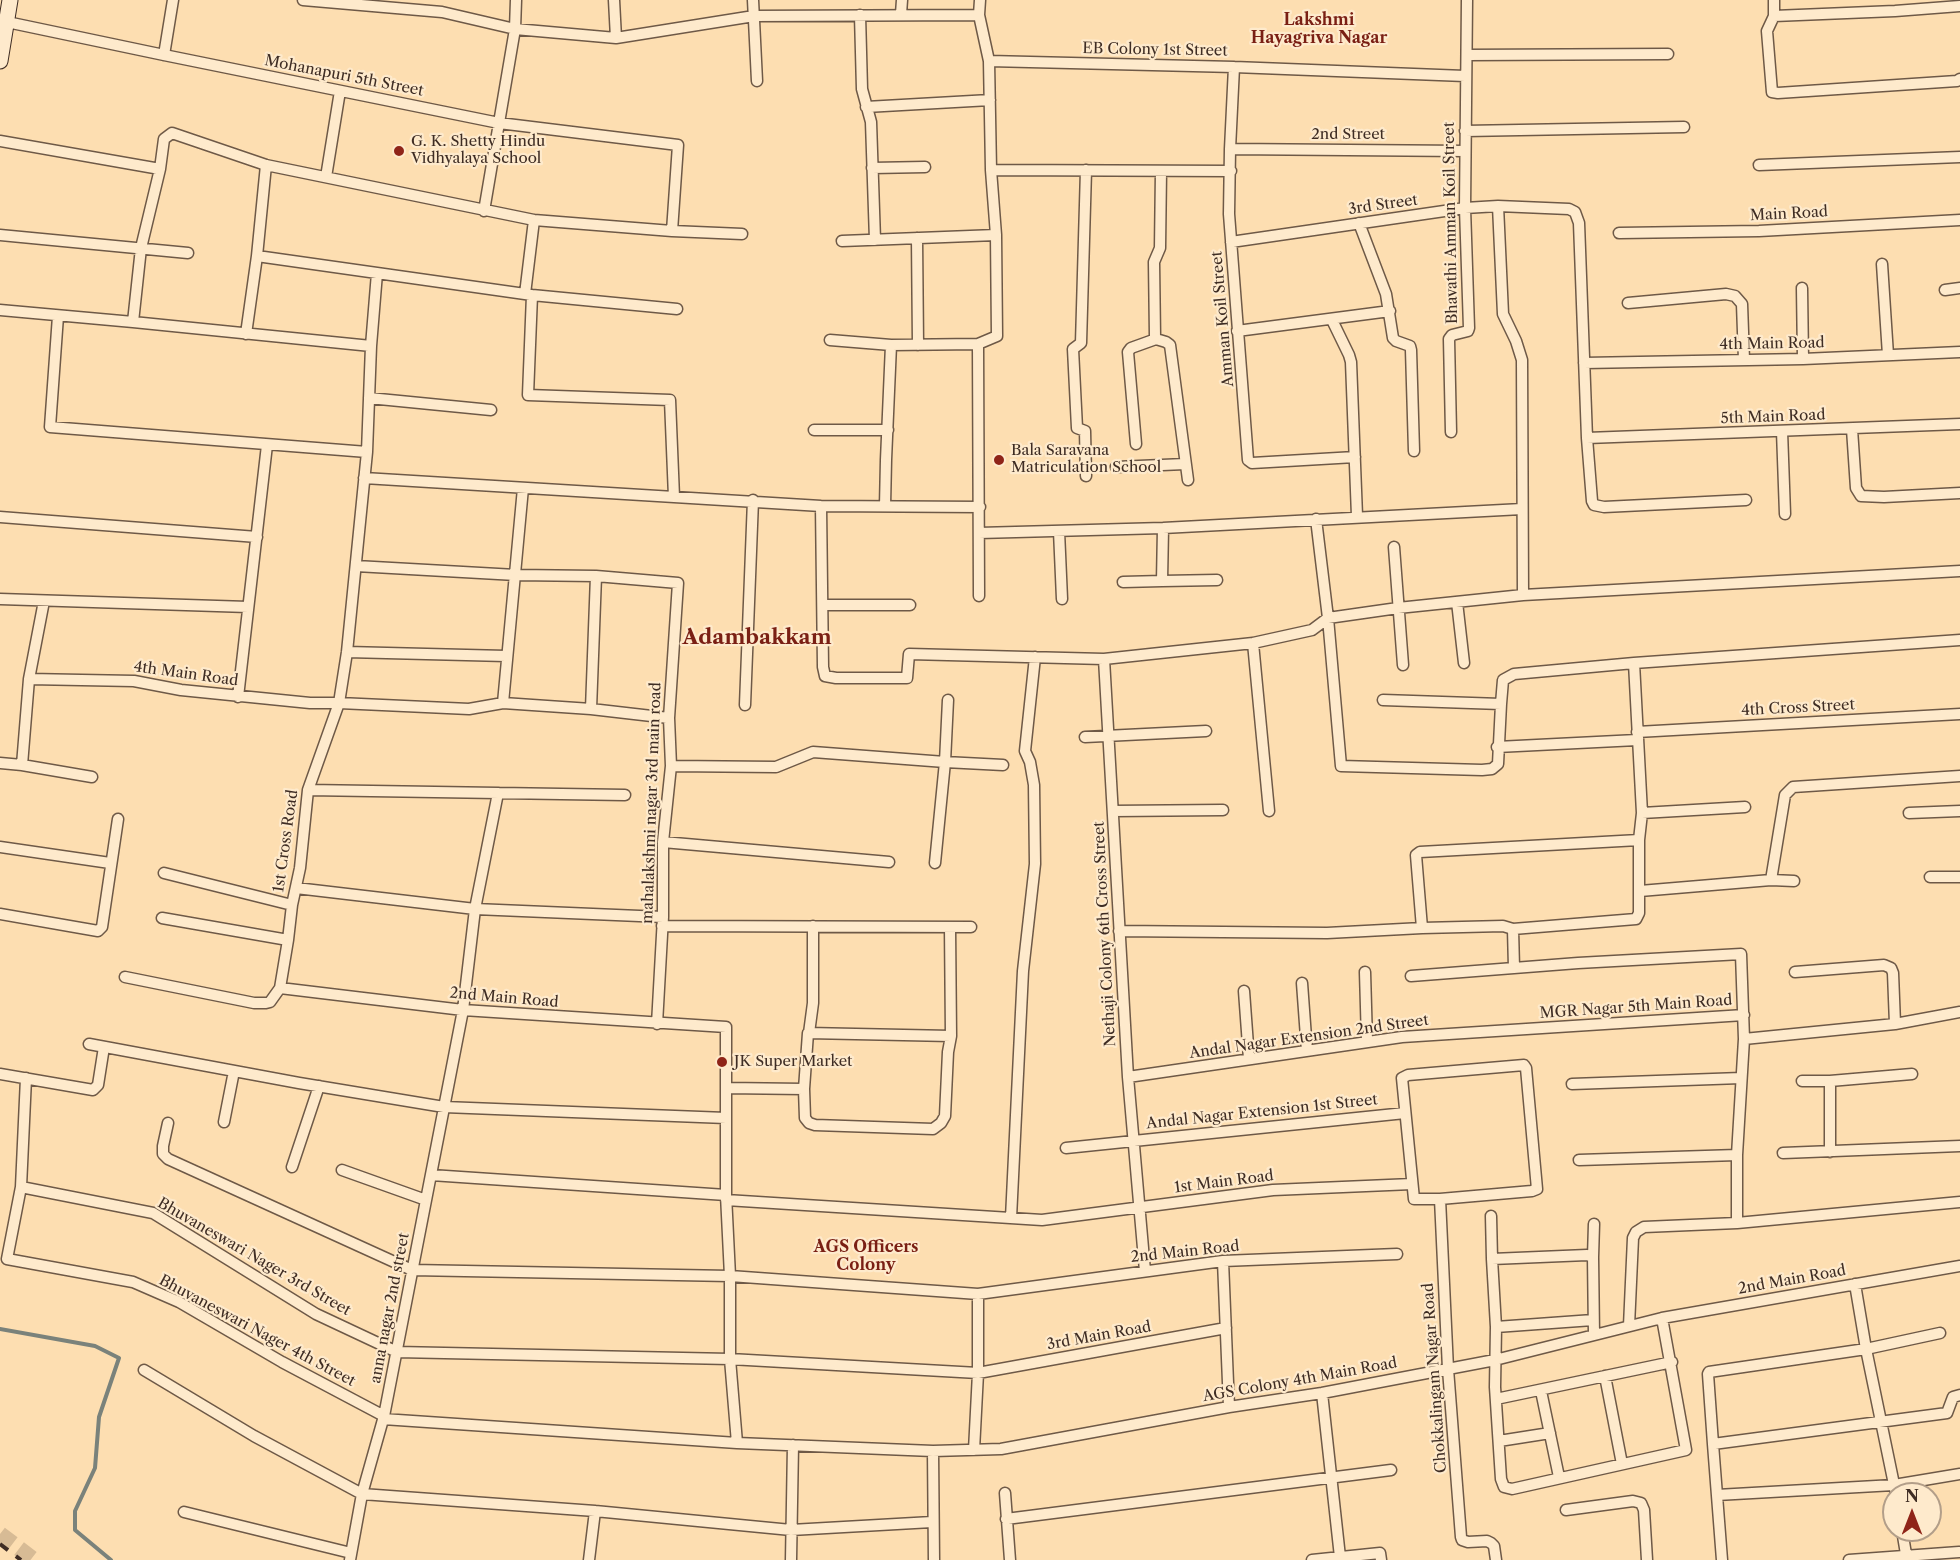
<!DOCTYPE html>
<html>
<head>
<meta charset="utf-8">
<style>
  body { margin:0 }
  #map { position:relative; width:1960px; height:1560px; overflow:hidden; background:#fddeb1; font-family:"Libre Caslon Text",serif }
  canvas { display:block }
  .north { position:absolute; left:1882px; top:1482px; width:60px; height:60px; box-sizing:border-box; background:#feeacc; border:2px solid #b29e89; border-radius:50%; rotate:0deg; font-size:16px; font-weight:700; line-height:24px; text-align:center; color:#3f2d24 }
  .north::after { content:''; display:block; margin:auto; width:21px; height:27px; background:#8f2418; clip-path:polygon(50% 0,100% 100%,50% 72%,0 100%) }
</style>
</head>
<body>
<div id="map">
<canvas width="1960" height="1560"></canvas>
<div class="north">N</div>
</div>
<script>
const c = document.querySelector('canvas').getContext('2d');
c.lineJoin = 'round';
const poly = rows => new Path2D(rows.map(r => 'M' + r).join(''));
function strokePath(path, color, width, dash) { c.strokeStyle = color; c.lineWidth = width; c.lineCap = dash ? 'butt' : 'round'; c.setLineDash(dash || []); c.stroke(path); }
function drawText(font, color, halo, rows, align = 'center') {
  c.font = font + ' "Libre Caslon Text",serif'; c.lineWidth = 4.5; c.setLineDash([]); c.textBaseline = 'middle'; c.strokeStyle = halo; c.fillStyle = color; for (const [text, x, y, turn = 0] of rows) {
    c.save(); c.translate(x, y); c.rotate((+turn || 0) * Math.PI / 180); c.textAlign = isNaN(turn) ? turn : align; if (halo) c.strokeText(text, 0, 0); c.fillText(text, 0, 0); c.restore();
  }
}
const stream = poly([
  [0,1329,95,1346,119,1358,99,1417,95,1468,75,1511,75,1530,111,1560]
]);
const primaryTunnel = poly([
  [0,1534,34,1560]
]);
const street = poly([
  [303,0,442,12,515,29,616,38,754,16,979,15],
  [614,0,616,38],
  [753,0,757,81],
  [1774,0,1774,16],
  [901,14,902,0],
  [860,15,862,89,871,122,875,240],
  [1774,16,1767,31,1772,92,1778,93,1957,81,1960,79],
  [1774,16,1895,11,1960,6],
  [3,19,7,22,164,55,499,123,678,145,672,231],
  [164,55,173,0],
  [1467,55,1668,54],
  [989,61,1234,67,1465,76],
  [1234,67,1230,149,1229,214,1248,460,1252,463,1355,457],
  [866,107,990,100],
  [1465,131,1684,127],
  [0,141,160,169],
  [1230,149,1465,151],
  [1759,165,1960,157],
  [872,168,925,167],
  [991,170,1231,171],
  [1086,170,1081,343,1073,349,1077,428,1085,431,1086,476],
  [1161,171,1160,248,1154,262,1155,337,1156,339,1166,342,1170,345,1188,480],
  [326,177,340,91],
  [1498,206,1503,314,1516,341,1522,360,1523,595],
  [484,211,515,29,516,0],
  [1359,223,1386,294,1393,338,1396,341,1410,346,1411,350,1414,451],
  [1619,233,1759,231,1960,220],
  [0,235,188,253],
  [917,238,918,345],
  [842,241,996,235],
  [1231,242,1465,208,1498,206,1569,209,1575,212,1579,223,1587,438,1592,501,1594,505,1604,507,1746,500],
  [257,256,532,295,677,309],
  [1882,264,1888,355],
  [1802,288,1803,359],
  [1945,290,1960,288],
  [525,294,534,220],
  [532,295,528,395,670,400,674,497],
  [1628,303,1726,294,1735,296,1742,304,1744,360],
  [0,310,133,322,371,346],
  [58,316,50,427,367,452],
  [1332,320,1349,355,1351,362,1357,516],
  [133,322,141,248,160,169,164,139,172,133,266,165,534,220,672,231,742,234],
  [1237,331,1390,311],
  [246,334,257,256,266,165],
  [830,340,891,345,978,344,997,336,996,235,991,170,989,61,979,15,980,0],
  [978,344,979,596],
  [1584,363,1803,359,1960,352],
  [369,398,491,410],
  [1852,429,1856,488,1861,496,1884,497,1960,493],
  [814,430,888,430],
  [1782,431,1785,514],
  [1451,432,1449,339,1452,335,1468,331,1469,328,1465,208,1467,0],
  [1587,438,1960,424],
  [1136,444,1128,352,1131,348,1156,339],
  [1116,467,1185,464],
  [364,478,821,506,980,507],
  [821,506,823,667,825,676,836,678,907,678,909,654,1104,659,1253,643,1312,630,1328,618,1398,608,1523,595,1960,571],
  [885,506,886,460,891,345],
  [0,517,257,537],
  [1316,519,1328,618,1341,766,1482,770,1492,769,1498,764,1501,704],
  [1059,531,1062,599],
  [979,533,1163,528,1522,509],
  [1394,547,1403,665],
  [356,566,516,575,596,576,678,583,669,718,671,766,663,842,663,917,657,1024],
  [1162,581,1217,580],
  [1123,582,1162,581,1163,528],
  [0,599,248,607],
  [1457,602,1464,663],
  [823,605,910,605],
  [1253,643,1269,811],
  [347,652,506,656],
  [1104,659,1128,1077,1145,1271],
  [1634,663,1642,813,1639,840,1639,913,1636,919,1513,929,1503,926,1422,928,1416,855,1420,852,1639,840],
  [29,679,134,681,181,690,310,703,339,703,469,709,503,703,591,709,669,718],
  [238,697,267,445],
  [948,700,945,762,1003,765],
  [1383,700,1501,704,1503,680,1514,674,1634,663,1960,640],
  [503,703,523,488],
  [745,705,753,500],
  [591,709,596,576],
  [1637,732,1960,714],
  [1085,737,1206,731],
  [1497,747,1637,740],
  [0,763,22,765,92,777],
  [22,765,29,679,44,601],
  [671,766,776,767,813,752,945,762,935,863],
  [308,790,625,795],
  [1113,811,1223,810],
  [1642,813,1745,807],
  [1909,813,1960,811],
  [663,842,889,862],
  [0,847,110,863],
  [164,873,292,905],
  [1930,877,1960,877],
  [1771,880,1785,795,1793,787,1960,776],
  [296,888,475,909,663,917],
  [1640,891,1771,880,1794,881],
  [0,914,98,931,102,927,118,819],
  [162,918,288,940],
  [662,926,971,927],
  [950,927,951,1036,948,1052,945,1116,941,1123,933,1129,815,1125,809,1123,805,1118,804,1089,808,1033,951,1036],
  [1513,929,1514,968],
  [1119,931,1327,933,1422,928],
  [1365,972,1367,1042],
  [1795,972,1884,965,1891,968,1893,973,1895,1024],
  [1411,976,1578,963,1741,954,1744,1039,1737,1155,1737,1223],
  [125,977,254,1003,266,1003,270,1002,280,988,288,940,292,905,300,868,308,790,339,703,347,652,367,452,371,346,377,273],
  [1302,983,1307,1051],
  [280,988,463,1010,726,1027,726,1195,730,1276,730,1359,737,1443],
  [1244,991,1249,1059],
  [809,1033,813,1003,813,926],
  [1744,1039,1895,1024,1960,1012],
  [89,1044,299,1083,444,1107,726,1118],
  [0,1074,93,1090,98,1085,104,1047],
  [1128,1077,1402,1037,1744,1015],
  [26,1078,21,1187,7,1259,133,1282,179,1302,282,1362,384,1416],
  [1802,1081,1830,1081,1912,1074],
  [1572,1084,1741,1078],
  [726,1088,804,1089],
  [224,1122,234,1071],
  [168,1123,163,1146,163,1154,168,1159,412,1270,730,1276,978,1294,1223,1261,1397,1254],
  [1066,1148,1405,1113],
  [1830,1152,1830,1081],
  [1783,1153,1960,1146],
  [1579,1160,1737,1155],
  [292,1167,319,1086],
  [342,1170,426,1200],
  [431,1175,726,1195],
  [21,1187,153,1213,316,1314,397,1352,730,1359,978,1373,1226,1328],
  [1440,1199,1414,1199,1402,1078,1408,1075,1524,1065,1526,1068,1537,1189,1532,1191,1440,1199,1448,1369,1461,1537,1462,1540,1468,1542,1487,1541,1491,1543,1494,1546,1496,1560],
  [726,1200,1042,1220,1273,1190,1412,1184],
  [1491,1216,1492,1259],
  [1011,1218,1023,971,1035,864,1034,785,1030,762,1025,751,1035,657],
  [1593,1257,1594,1224],
  [1223,1261,1229,1407],
  [1855,1284,1866,1349,1896,1494],
  [1629,1326,1633,1238,1636,1232,1644,1227,1737,1223,1960,1202],
  [1496,1327,1593,1320],
  [1594,1335,1593,1257,1587,1255,1492,1259,1496,1327,1495,1387,1501,1479,1504,1487,1512,1489,1686,1450,1662,1318],
  [144,1370,254,1436,362,1494,595,1511,791,1530,932,1522],
  [1605,1376,1622,1464],
  [1541,1391,1559,1477],
  [1322,1393,1340,1557],
  [1496,1399,1672,1362],
  [383,1419,737,1443,933,1451,1001,1449,1229,1407,1322,1393,1495,1360,1662,1318,1960,1266],
  [1499,1441,1550,1433],
  [1713,1444,1947,1413,1953,1397,1960,1395],
  [974,1450,978,1373,978,1294],
  [933,1451,934,1560],
  [1005,1493,1010,1560],
  [1717,1495,1894,1485,1960,1474],
  [1566,1510,1633,1501,1641,1503,1644,1510,1647,1560],
  [184,1512,351,1553],
  [1006,1519,1391,1470],
  [1902,1530,1907,1560],
  [350,1560,362,1494,384,1416,463,1010,475,909,498,793],
  [589,1560,595,1511],
  [791,1560,793,1445],
  [1312,1560,1380,1553,1381,1560],
  [1722,1560,1713,1444,1708,1374,1709,1372,1866,1349,1940,1333],
  [1849,1560,1959,1552]
]);
const secondary = poly([
  [0,61,10,0]
]);
const rail = poly([
  [0,1544,21,1560]
]);
const markers = [
  [399,151,6,"#8f2418"],
  [999,460,6,"#8f2418"],
  [722,1062,6,"#8f2418"]
];
const streetNames = [
  ["EB Colony 1st Street",1155,50,1],
  ["Mohanapuri 5th Street",344,76,11],
  ["2nd Street",1348,135],
  ["3rd Street",1383,205,-8],
  ["Main Road",1789,214,-3],
  ["Bhavathi Amman Koil Street",1451,223,-91],
  ["Amman Koil Street",1223,319,-95],
  ["4th Main Road",1772,344,-1],
  ["5th Main Road",1773,417,-2],
  ["4th Main Road",186,674,8],
  ["4th Cross Street",1798,708,-3],
  ["mahalakshmi nagar 3rd main road",652,803,-88],
  ["1st Cross Road",286,841,-82],
  ["Nethaji Colony 6th Cross Street",1105,934,-93],
  ["2nd Main Road",504,998,5],
  ["MGR Nagar 5th Main Road",1636,1007,-4],
  ["Andal Nagar Extension 2nd Street",1309,1037,-8],
  ["Andal Nagar Extension 1st Street",1262,1112,-6],
  ["1st Main Road",1224,1182,-7],
  ["2nd Main Road",1185,1252,-6],
  ["Bhuvaneswari Nager 3rd Street",254,1257,30],
  ["2nd Main Road",1792,1280,-10],
  ["anna nagar 2nd street",390,1308,-79],
  ["Bhuvaneswari Nager 4th Street",257,1331,28],
  ["3rd Main Road",1099,1336,-10],
  ["Chokkalingam Nagar Road",1435,1378,-94],
  ["AGS Colony 4th Main Road",1300,1380,-10]
];
const poiNames = [
  ["G. K. Shetty Hindu",411,142],
  ["Vidhyalaya School",411,159],
  ["Bala Saravana",1011,451],
  ["Matriculation School",1011,468],
  ["JK Super Market",734,1062]
];
const neighbourhoodNames = [
  ["Lakshmi",1319,20],
  ["Hayagriva Nagar",1319,38],
  ["AGS Officers",866,1247],
  ["Colony",866,1265]
];
const districtNames = [
  ["Adambakkam",757,638]
];
strokePath(stream, '#7a827b', 4);
strokePath(primaryTunnel, '#d7bb95', 16, [16, 8]);
strokePath(street, '#6e5947', 13);
strokePath(secondary, '#3f2d24', 17);
strokePath(street, '#feeacc', 10);
strokePath(secondary, '#feeacc', 15);
strokePath(rail, '#3f2d24', 4, [10, 10]);
for (const [x, y, r, color] of markers) { const dot = new Path2D(); dot.arc(x, y, r, 0, 2 * Math.PI); c.fillStyle = color; c.fill(dot); strokePath(dot, '#feeacc', 2); }
drawText('15px', '#3f2d24', '#feeacc', streetNames);
drawText('15px', '#3f2d24', '#feeacc', poiNames, 'left');
drawText('bold 16px', '#7a1f14', '#feeacc', neighbourhoodNames);
drawText('bold 21px', '#7a1f14', '#feeacc', districtNames);
</script>
</body>
</html>
